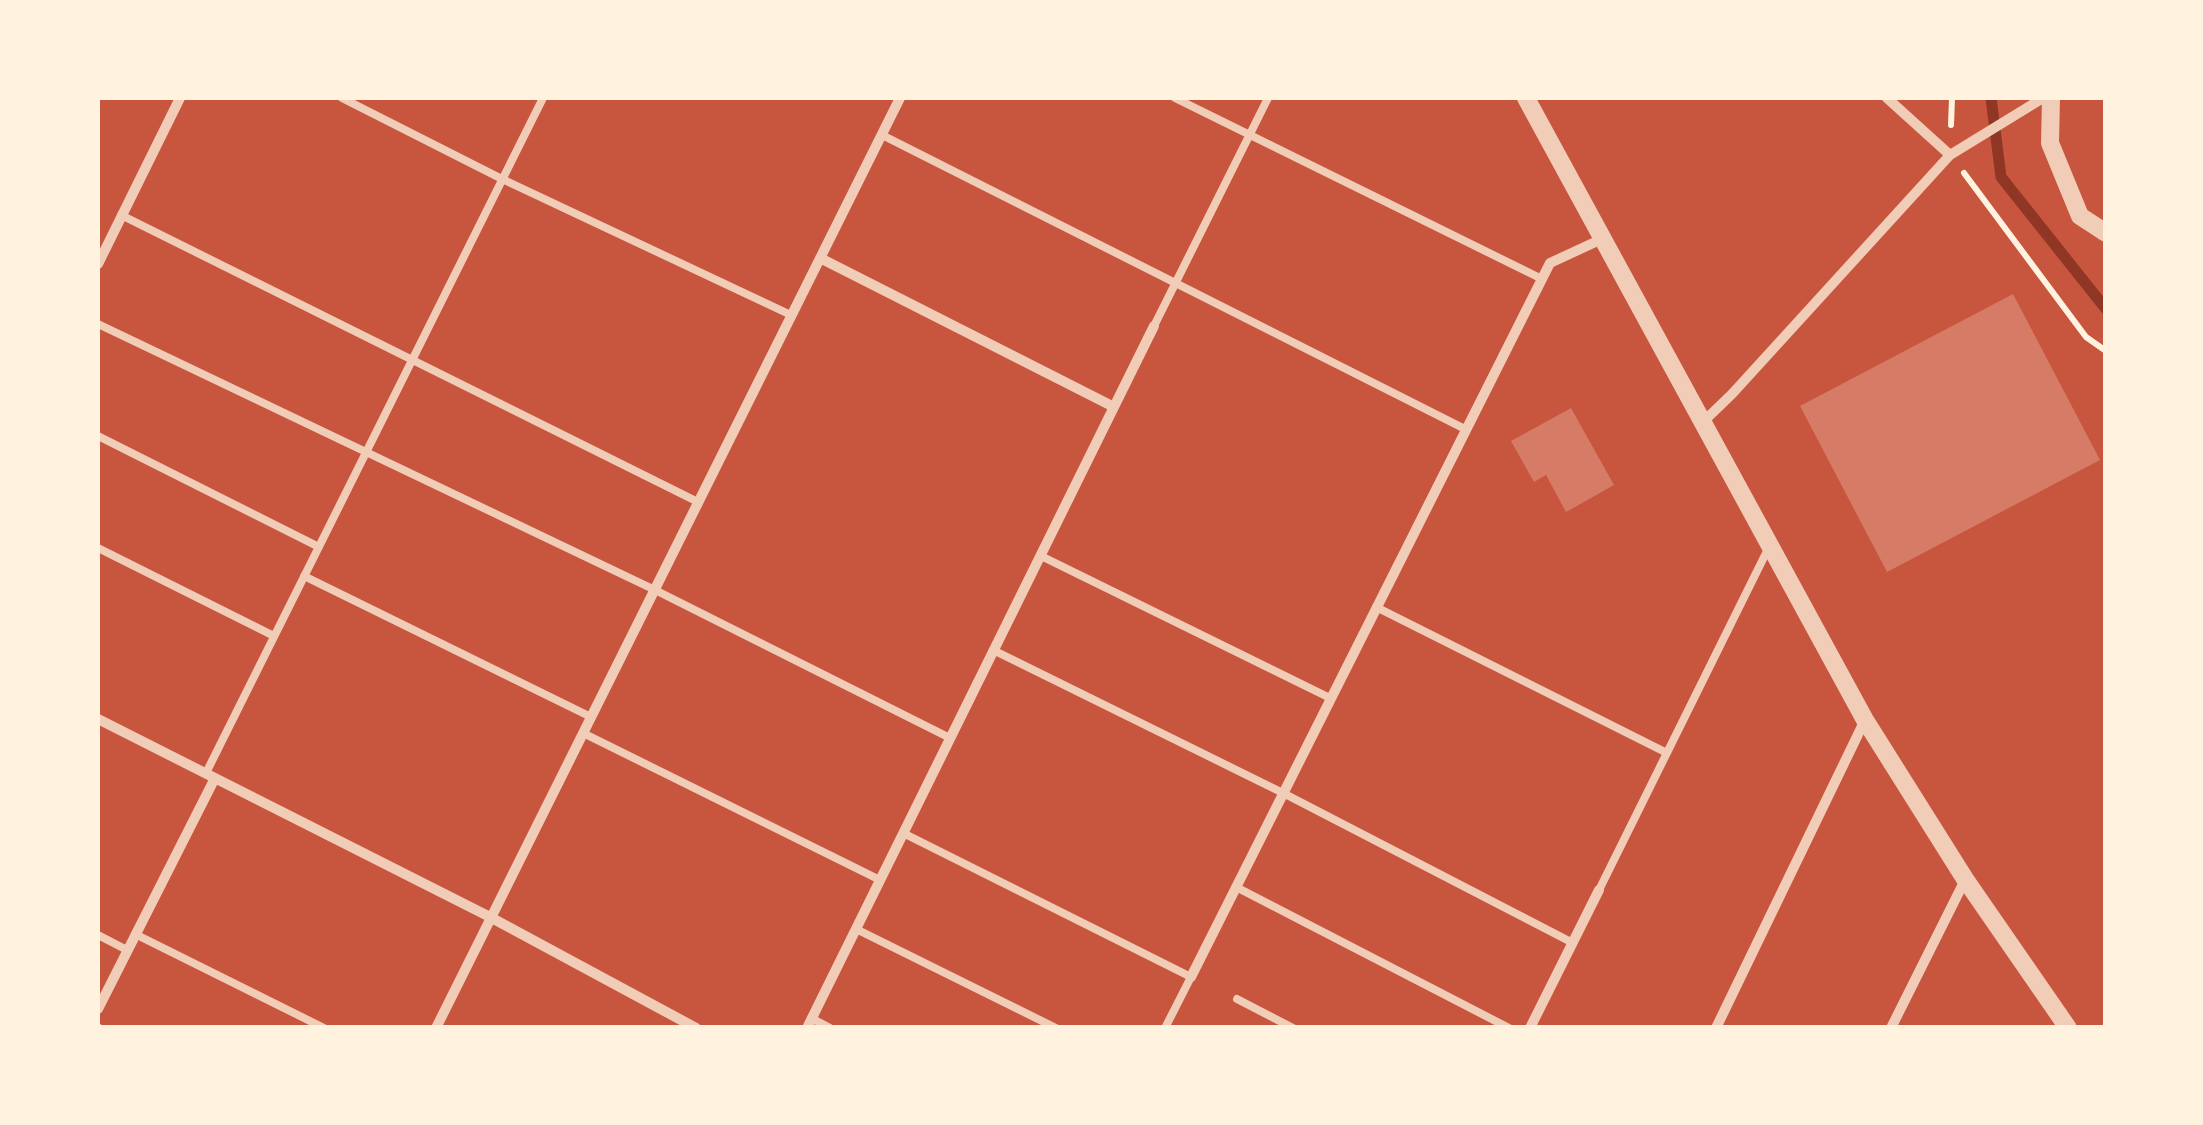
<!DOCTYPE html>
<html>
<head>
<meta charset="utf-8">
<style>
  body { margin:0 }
  #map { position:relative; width:2203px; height:1125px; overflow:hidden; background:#c8553d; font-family:Poppins,sans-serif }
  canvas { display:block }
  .frame { position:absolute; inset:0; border:100px solid #fff3e0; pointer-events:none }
</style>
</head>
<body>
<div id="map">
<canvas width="2203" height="1125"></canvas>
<div class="frame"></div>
</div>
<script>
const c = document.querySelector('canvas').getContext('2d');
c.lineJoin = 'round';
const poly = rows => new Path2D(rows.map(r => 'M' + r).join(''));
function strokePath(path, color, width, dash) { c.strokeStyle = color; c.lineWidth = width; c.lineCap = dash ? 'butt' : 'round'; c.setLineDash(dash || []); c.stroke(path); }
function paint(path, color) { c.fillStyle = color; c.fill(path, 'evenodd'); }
const stream = poly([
  [1991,98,2001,177,2106,309]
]);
const building = poly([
  [2013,294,2100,460,1887,572,1800,406],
  [1571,408,1614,485,1566,512,1546,475,1534,482,1511,441]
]);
const path = poly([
  [1951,125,1952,98],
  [1964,173,2086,337,2106,351]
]);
const service = poly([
  [342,98,502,179,791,315],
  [1175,98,1542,279],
  [882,135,1465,429],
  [121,215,698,502],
  [98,324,655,590,950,738],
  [1154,326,1268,98],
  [98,436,319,547],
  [98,548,274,636],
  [1041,556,1330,698],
  [304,576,591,717],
  [1376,607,1667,753],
  [993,650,1283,793,1573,943],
  [583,733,880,880],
  [206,773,543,98],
  [903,833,1191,977,1165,1028],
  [1236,887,1509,1028],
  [1599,890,1768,549],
  [856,929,1056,1028],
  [135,934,324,1028],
  [98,935,127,950],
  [1237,999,1293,1028],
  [811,1018,830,1028],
  [98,1027,99,1028]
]);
const minor = poly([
  [1887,98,1950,155],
  [820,258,1114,407],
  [98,264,180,98],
  [1703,422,1732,394,1950,155,2043,98],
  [98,719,490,917,696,1028],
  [1191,977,1550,263,1604,238],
  [98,1009,215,778],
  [436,1028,900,98],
  [807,1028,1154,326],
  [1530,1028,1599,890],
  [1716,1028,1865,720],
  [1891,1028,1965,880]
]);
const tertiary = poly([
  [1526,98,1865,720,1965,879,2068,1028],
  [2051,98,2050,143,2080,216,2106,233]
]);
strokePath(stream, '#8f3625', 11);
paint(building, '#d67c66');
strokePath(path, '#fff3e0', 6);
strokePath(service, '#f1ccb7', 8);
strokePath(minor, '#f1ccb7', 10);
strokePath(tertiary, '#f1ccb7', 18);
</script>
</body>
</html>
